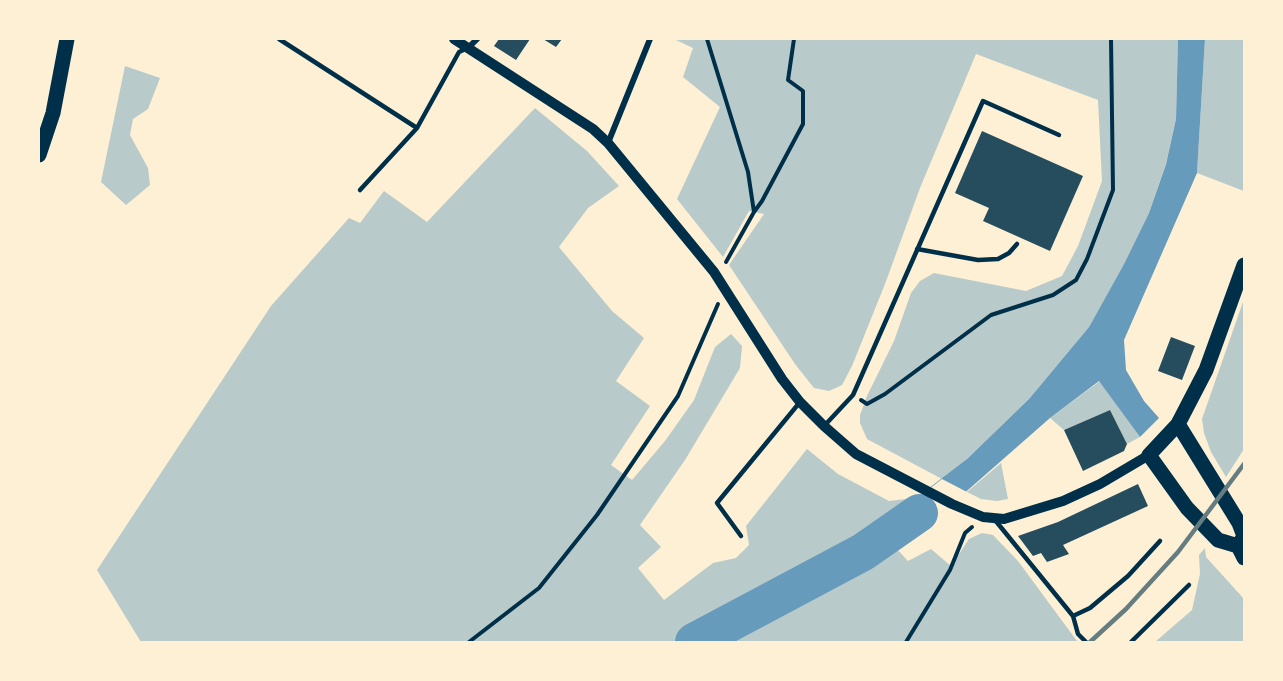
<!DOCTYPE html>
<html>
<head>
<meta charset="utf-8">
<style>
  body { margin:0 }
  #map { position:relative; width:1283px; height:681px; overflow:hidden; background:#fdf0d5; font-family:Montserrat,sans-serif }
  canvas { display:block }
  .frame { position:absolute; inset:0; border:40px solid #fdf0d5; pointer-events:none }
</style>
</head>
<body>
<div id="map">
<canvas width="1283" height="681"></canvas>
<div class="frame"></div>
</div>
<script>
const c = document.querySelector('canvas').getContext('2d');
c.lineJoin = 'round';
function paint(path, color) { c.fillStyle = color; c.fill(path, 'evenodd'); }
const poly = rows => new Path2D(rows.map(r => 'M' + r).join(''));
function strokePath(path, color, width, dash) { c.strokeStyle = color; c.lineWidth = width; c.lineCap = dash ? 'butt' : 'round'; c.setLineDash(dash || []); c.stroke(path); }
const green = poly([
  [674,39,1178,39,1176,119,1166,163,1149,213,1124,264,1089,327,1029,399,967,459,942,479,867,439,860,423,860,415,867,396,894,341,911,293,920,281,934,273,1026,291,1062,276,1078,246,1102,181,1098,100,976,54,920,188,885,284,852,366,842,385,829,391,814,388,795,364,729,265,764,214,749,211,723,257,677,199,720,107,683,77,693,48],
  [1205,39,1244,39,1244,191,1197,173],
  [125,66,160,78,148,109,133,119,130,135,148,168,150,185,126,205,101,182],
  [535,108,587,151,619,186,588,208,559,247,612,311,644,338,616,381,650,406,611,465,632,480,665,441,694,400,715,347,731,334,742,346,740,368,685,460,640,525,661,547,638,568,664,600,713,563,736,558,749,545,746,526,807,449,838,474,889,501,906,499,911,503,890,518,885,555,895,547,908,561,931,549,951,566,969,539,982,533,993,535,1018,561,1077,641,141,642,97,570,271,306,349,218,360,223,384,191,427,222],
  [1244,299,1244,449,1226,477,1211,452,1204,433,1202,419],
  [1100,381,1140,437,1127,444,1110,410,1064,430,1050,418],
  [1001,463,1008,499,997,501,981,499,967,492],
  [1205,548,1206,557,1244,599,1244,642,1155,642,1192,610,1200,574,1199,555]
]);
const water = poly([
  [1178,39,1205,39,1197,173,1124,340,1126,370,1144,401,1159,418,1140,437,1099,381,1050,418,952,504,885,555,869,534,967,459,1029,399,1089,327,1124,264,1149,213,1166,164,1176,119]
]);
const pier = poly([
  [942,479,967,492,937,516,911,503],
  [890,518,906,539,895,547,879,527]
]);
const river = poly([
  [694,642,863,552,919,513]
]);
const building = poly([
  [499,39,530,39,516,60,494,46],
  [543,39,562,39,556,47],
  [982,131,1083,176,1050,251,983,221,989,208,955,193],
  [1171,337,1195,346,1182,380,1158,371],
  [1110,410,1127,444,1124,451,1083,471,1064,430],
  [1138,484,1148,506,1063,545,1069,554,1047,562,1041,553,1033,556,1018,536,1058,522]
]);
const path = poly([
  [707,39,748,172,754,212,726,262],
  [754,212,762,201,803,124,803,91,788,80,794,39],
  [861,400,867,404,885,394,991,315,1053,295,1076,280,1087,259,1113,190,1111,39],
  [469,642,539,588,597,515,678,396,718,304],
  [906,642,950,570,965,533,972,527]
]);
const service = poly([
  [279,39,417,128],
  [360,190,417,128,459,52,468,48],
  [917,249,978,260,998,259,1009,253,1017,244],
  [825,425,853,395,983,101,1059,135],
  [995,520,1073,616,1078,634,1086,642],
  [741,536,717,503,800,402],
  [1073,616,1090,608,1128,576,1160,541],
  [1131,642,1189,585]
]);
const minor = poly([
  [468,48,477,39],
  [608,143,650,39]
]);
const tertiary = poly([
  [454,39,593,129,608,143,714,272,782,379,800,402,824,426,856,454,952,504,983,517,1004,519,1063,501,1100,484,1149,455]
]);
const primary = poly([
  [39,155,53,113,67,39],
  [1244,265,1206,370,1178,424,1149,455,1187,508,1218,540,1238,546,1244,558],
  [1178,424,1239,523,1244,536,1238,546]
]);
const rail = poly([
  [1090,642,1126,609,1178,552,1244,464]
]);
paint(green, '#b9caca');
paint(water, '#669bbc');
paint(pier, '#fdf0d5');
strokePath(river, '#669bbc', 38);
paint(building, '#264d5e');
strokePath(path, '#003049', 4);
strokePath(service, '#003049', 4.5);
strokePath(minor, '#003049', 6);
strokePath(tertiary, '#003049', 10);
strokePath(primary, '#003049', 15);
strokePath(rail, '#657d81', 4.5);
</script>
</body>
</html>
